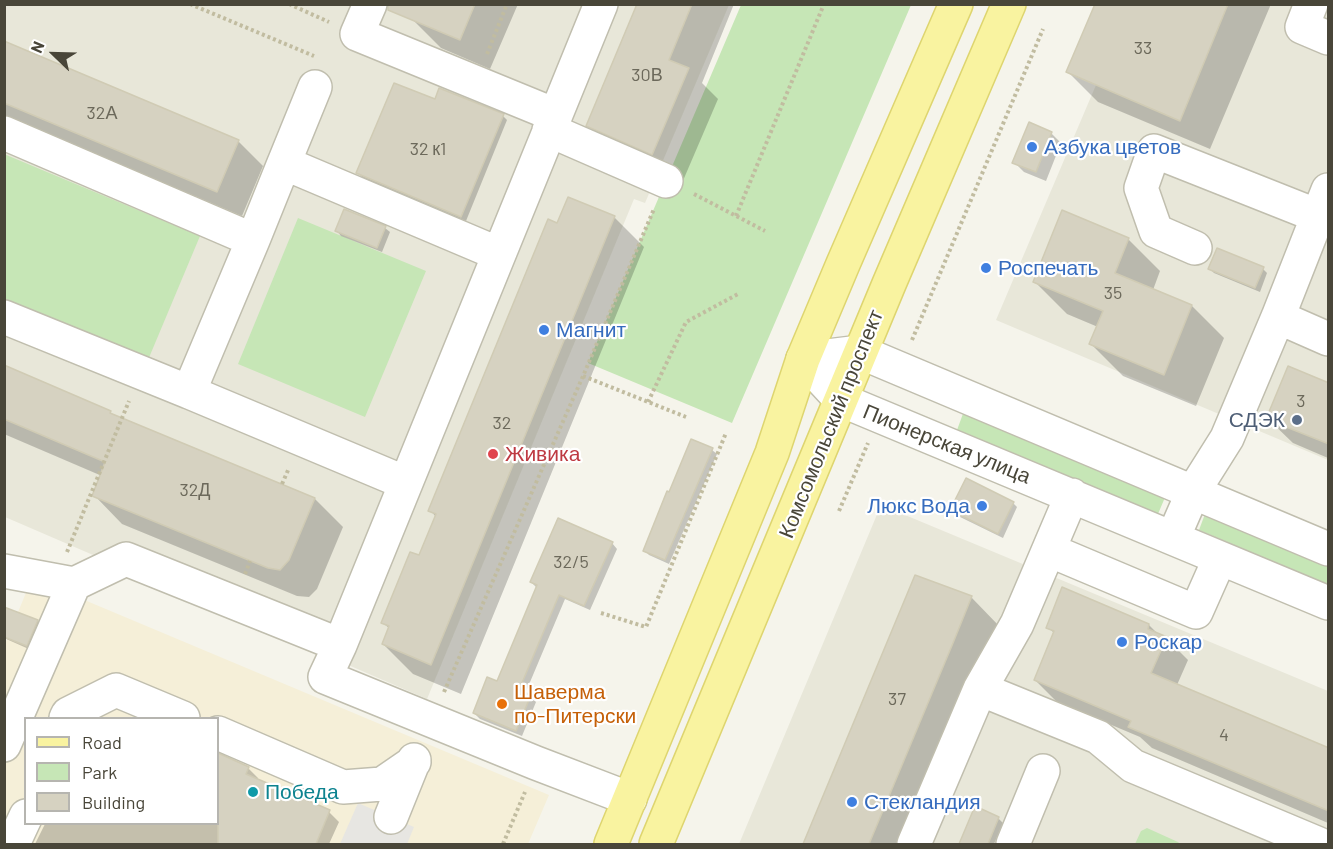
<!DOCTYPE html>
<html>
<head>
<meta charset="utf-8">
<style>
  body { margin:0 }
  #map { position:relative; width:1333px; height:849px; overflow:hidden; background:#f5f4eb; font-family:Barlow,sans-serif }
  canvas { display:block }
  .frame { position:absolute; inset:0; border:6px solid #494639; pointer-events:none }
  .legend { position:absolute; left:24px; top:717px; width:195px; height:108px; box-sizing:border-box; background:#fff; border:2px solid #b6b5b0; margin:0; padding:8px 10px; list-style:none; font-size:18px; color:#494639 }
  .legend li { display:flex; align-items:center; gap:12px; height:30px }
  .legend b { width:30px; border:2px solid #b6b5b0 }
  .north { position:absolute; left:24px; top:24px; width:60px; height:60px; -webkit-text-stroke:4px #fff; paint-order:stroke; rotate:293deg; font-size:16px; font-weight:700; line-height:24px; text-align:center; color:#494639 }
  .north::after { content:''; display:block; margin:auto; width:21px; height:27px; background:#494639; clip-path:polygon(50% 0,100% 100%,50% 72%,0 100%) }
</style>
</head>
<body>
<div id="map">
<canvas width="1333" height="849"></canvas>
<div class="frame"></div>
<ul class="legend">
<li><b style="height:8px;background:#f9f3a0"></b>Road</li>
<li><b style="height:16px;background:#c6e6b6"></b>Park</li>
<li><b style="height:16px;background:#d6d2c1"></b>Building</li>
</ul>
<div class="north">N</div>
</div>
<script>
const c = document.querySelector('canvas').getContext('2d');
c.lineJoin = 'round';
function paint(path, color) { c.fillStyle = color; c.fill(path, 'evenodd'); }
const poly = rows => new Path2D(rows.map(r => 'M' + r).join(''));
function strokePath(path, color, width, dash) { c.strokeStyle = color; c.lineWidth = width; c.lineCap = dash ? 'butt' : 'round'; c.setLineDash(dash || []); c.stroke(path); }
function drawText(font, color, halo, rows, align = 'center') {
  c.font = font + ' Barlow,sans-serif'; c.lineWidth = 4.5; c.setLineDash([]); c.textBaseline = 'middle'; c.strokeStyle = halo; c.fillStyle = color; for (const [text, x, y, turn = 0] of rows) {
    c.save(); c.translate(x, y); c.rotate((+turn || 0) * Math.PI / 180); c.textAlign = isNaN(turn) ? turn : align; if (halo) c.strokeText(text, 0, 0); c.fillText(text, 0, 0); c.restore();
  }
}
const residential = poly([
  [5,5,729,5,645,203,634,199,427,699,5,517],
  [1130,5,1328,5,1328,460,996,320],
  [881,505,1328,691,1328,844,739,844]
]);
const commercial = poly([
  [32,578,549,795,528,844,5,844,5,644],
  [26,718,218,718,218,824,26,824]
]);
const green = poly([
  [741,5,911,5,732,423,588,363],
  [4,154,200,236,148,360,5,300],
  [298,218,426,271,365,417,238,364],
  [964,411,1166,495,1158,514,957,430],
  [1205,514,1328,567,1328,585,1199,530],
  [1147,828,1178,842,1180,844,1135,844,1141,831]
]);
const parking = poly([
  [358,803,414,827,407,844,340,844]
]);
const shadow = poly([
  [417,4,518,4,490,69,441,48,411,18],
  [638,4,734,4,702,83,718,99,682,183,618,155,588,125],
  [1096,4,1271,4,1210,149,1098,102,1068,72],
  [4,43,238,141,263,166,242,216,4,116],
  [435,101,503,116,507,120,466,221,363,178,358,173],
  [1051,133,1061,143,1046,181,1024,172,1014,162],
  [614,217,644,247,461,694,413,674,383,644,390,629,383,623,420,557,436,517,430,510,558,225],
  [385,228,390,232,382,252,341,236,337,231],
  [1128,239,1160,271,1153,290,1192,306,1224,338,1196,406,1123,376,1091,344,1098,327,1067,314,1035,282],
  [1210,269,1263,269,1267,273,1260,292,1214,273],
  [4,366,110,412,115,417,315,499,343,527,317,589,309,597,297,596,122,524,94,495,102,476,4,434],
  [1328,384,1328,458,1293,443,1268,419],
  [712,450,717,454,669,564,649,555,644,550],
  [1013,503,1017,507,1003,538,956,515,952,510],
  [612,543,617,549,590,610,565,599,525,694,530,696,536,702,522,736,480,719,474,713,498,683,537,588,531,582],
  [916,577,972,598,1001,628,911,844,805,844],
  [4,608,37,621,42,626,31,650,4,638],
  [1149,625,1159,635,1166,638,1188,660,1177,685,1328,749,1328,823,1152,748,1140,737,1057,702,1035,680,1055,634,1048,627],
  [218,754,248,768,258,778,257,781,329,812,339,822,329,844,35,844,45,824,218,824],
  [976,808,998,818,1003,823,994,844,961,844]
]);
const building = poly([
  [388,4,475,4,460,40,388,10,388,4],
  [637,4,692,4,669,60,689,68,652,155,586,126,637,4],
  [1095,4,1228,4,1180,121,1066,72,1095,4],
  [4,41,239,140,217,192,4,103,4,41],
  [394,83,435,99,439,88,504,114,461,217,356,173,394,83],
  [1029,122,1052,132,1036,172,1012,163,1029,122],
  [568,197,615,216,431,665,382,644,389,626,381,623,410,552,419,555,436,514,428,511,548,219,557,223,568,197],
  [344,209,386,226,377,248,335,231,344,209],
  [1062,210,1129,238,1115,273,1192,305,1164,375,1089,344,1103,311,1033,282,1062,210],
  [1217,248,1264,267,1255,288,1208,269,1217,248],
  [4,365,111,411,110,413,315,498,289,560,280,570,268,568,92,496,105,462,4,419,4,365],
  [1288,366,1329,383,1329,444,1266,419,1288,366],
  [691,439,713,448,665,560,643,551,667,491,669,492,691,439],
  [966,478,1014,502,998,534,950,510,966,478],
  [558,518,613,542,584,606,559,595,519,690,531,695,516,731,473,713,487,677,497,681,537,585,530,582,558,518],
  [915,575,972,596,953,643,869,844,803,844,915,575],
  [1062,587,1149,624,1148,629,1167,637,1151,673,1329,748,1329,811,1128,727,1131,721,1034,680,1054,631,1046,628,1062,587],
  [4,607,38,620,27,646,4,637,4,607],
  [218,753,249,767,246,774,330,810,316,844,218,844,218,753],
  [975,806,999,817,988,844,959,844,975,806]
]);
const path = poly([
  [190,4,314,56],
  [289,4,329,22],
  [487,54,507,4],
  [694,194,765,231],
  [736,216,824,4],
  [912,340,1043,29],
  [583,376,686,417],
  [648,402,686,322,738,294],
  [282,484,289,468],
  [839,511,868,443],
  [67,552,129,401],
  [245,574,250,561],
  [601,613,646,627,726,433],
  [444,692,583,376,654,209],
  [503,844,525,792]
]);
const minor = poly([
  [370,4,357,34,555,115],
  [1311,4,1302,27,1328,38],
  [549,130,666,181],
  [4,133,253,240,189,392,4,317],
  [284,163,315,87],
  [253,240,284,163,499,254],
  [1195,248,1156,231,1141,188,1154,151,1318,216],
  [1278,317,1328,339],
  [803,359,841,400,1328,603],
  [803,359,860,352,1328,549],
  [189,392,406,483],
  [1173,538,1193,492,1227,438,1278,317,1328,190],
  [1049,550,1196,612,1220,558],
  [4,571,74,584],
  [340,645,325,677,536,763,630,799],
  [980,689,1098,737,1133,766,1319,844],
  [66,718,68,714,116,690,183,718],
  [218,733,343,787,382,784,414,762],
  [4,745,74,584,126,559,340,645,601,4],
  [391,817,414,760],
  [13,844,26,816],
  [914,844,980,689,1017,624,1072,495],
  [1013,844,1043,771]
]);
const major = poly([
  [611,844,772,453,803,359,843,264,956,4],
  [656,844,889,284,1009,4]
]);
const markers = [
  [1032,147,6,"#3f7fe0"],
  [986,268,6,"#3f7fe0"],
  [544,330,6,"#3f7fe0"],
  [1297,420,6,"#5c6f8a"],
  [493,454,6,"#e0444e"],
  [982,506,6,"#3f7fe0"],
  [1122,642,6,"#3f7fe0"],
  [502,704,6,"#e8710a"],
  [253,792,6,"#0f9aa8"],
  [852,802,6,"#3f7fe0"]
];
const numberNames = [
  ["33",1143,48],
  ["30В",647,75],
  ["32А",102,113],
  ["32 к1",428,149],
  ["35",1113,293],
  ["3",1301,401],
  ["32",502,423],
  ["32Д",195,490],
  ["32/5",571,562],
  ["37",897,699],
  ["4",1224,735]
];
const shopNames = [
  ["Азбука цветов",1044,147],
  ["Роспечать",998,268],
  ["Магнит",556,330],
  ["Люкс Вода",970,506,"right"],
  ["Роскар",1134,642],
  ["Стекландия",864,802]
];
const serviceNames = [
  ["СДЭК",1285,420]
];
const streetNames = [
  ["Комсомольский проспект",831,424,-68],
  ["Пионерская улица",947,444,22]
];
const healthNames = [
  ["Живика",505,454]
];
const foodNames = [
  ["Шаверма",514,692],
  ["по-Питерски",514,716]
];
const cultureNames = [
  ["Победа",265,792]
];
paint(residential, '#e8e7d9');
paint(commercial, '#f5efd8');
paint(green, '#c6e6b6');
paint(parking, '#e7e6e2');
paint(shadow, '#0003');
paint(building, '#d6d2c1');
strokePath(building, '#d0cbb4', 1.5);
strokePath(minor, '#c0beae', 36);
strokePath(major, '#ded56f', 36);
strokePath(path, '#c1bca0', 4, [3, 3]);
strokePath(minor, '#fff', 33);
strokePath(major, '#f9f3a0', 33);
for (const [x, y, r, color] of markers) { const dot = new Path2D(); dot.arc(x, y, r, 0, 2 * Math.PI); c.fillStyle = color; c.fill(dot); strokePath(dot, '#fff', 2); }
drawText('18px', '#6c695b', null, numberNames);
drawText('21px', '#366cbe', '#fff', shopNames, 'left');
drawText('21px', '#4e5e75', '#fff', serviceNames, 'right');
drawText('21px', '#494639', '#fff', streetNames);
drawText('21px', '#be3a42', '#fff', healthNames, 'left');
drawText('21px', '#c56008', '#fff', foodNames, 'left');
drawText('21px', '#0d838f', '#fff', cultureNames, 'left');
</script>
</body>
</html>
